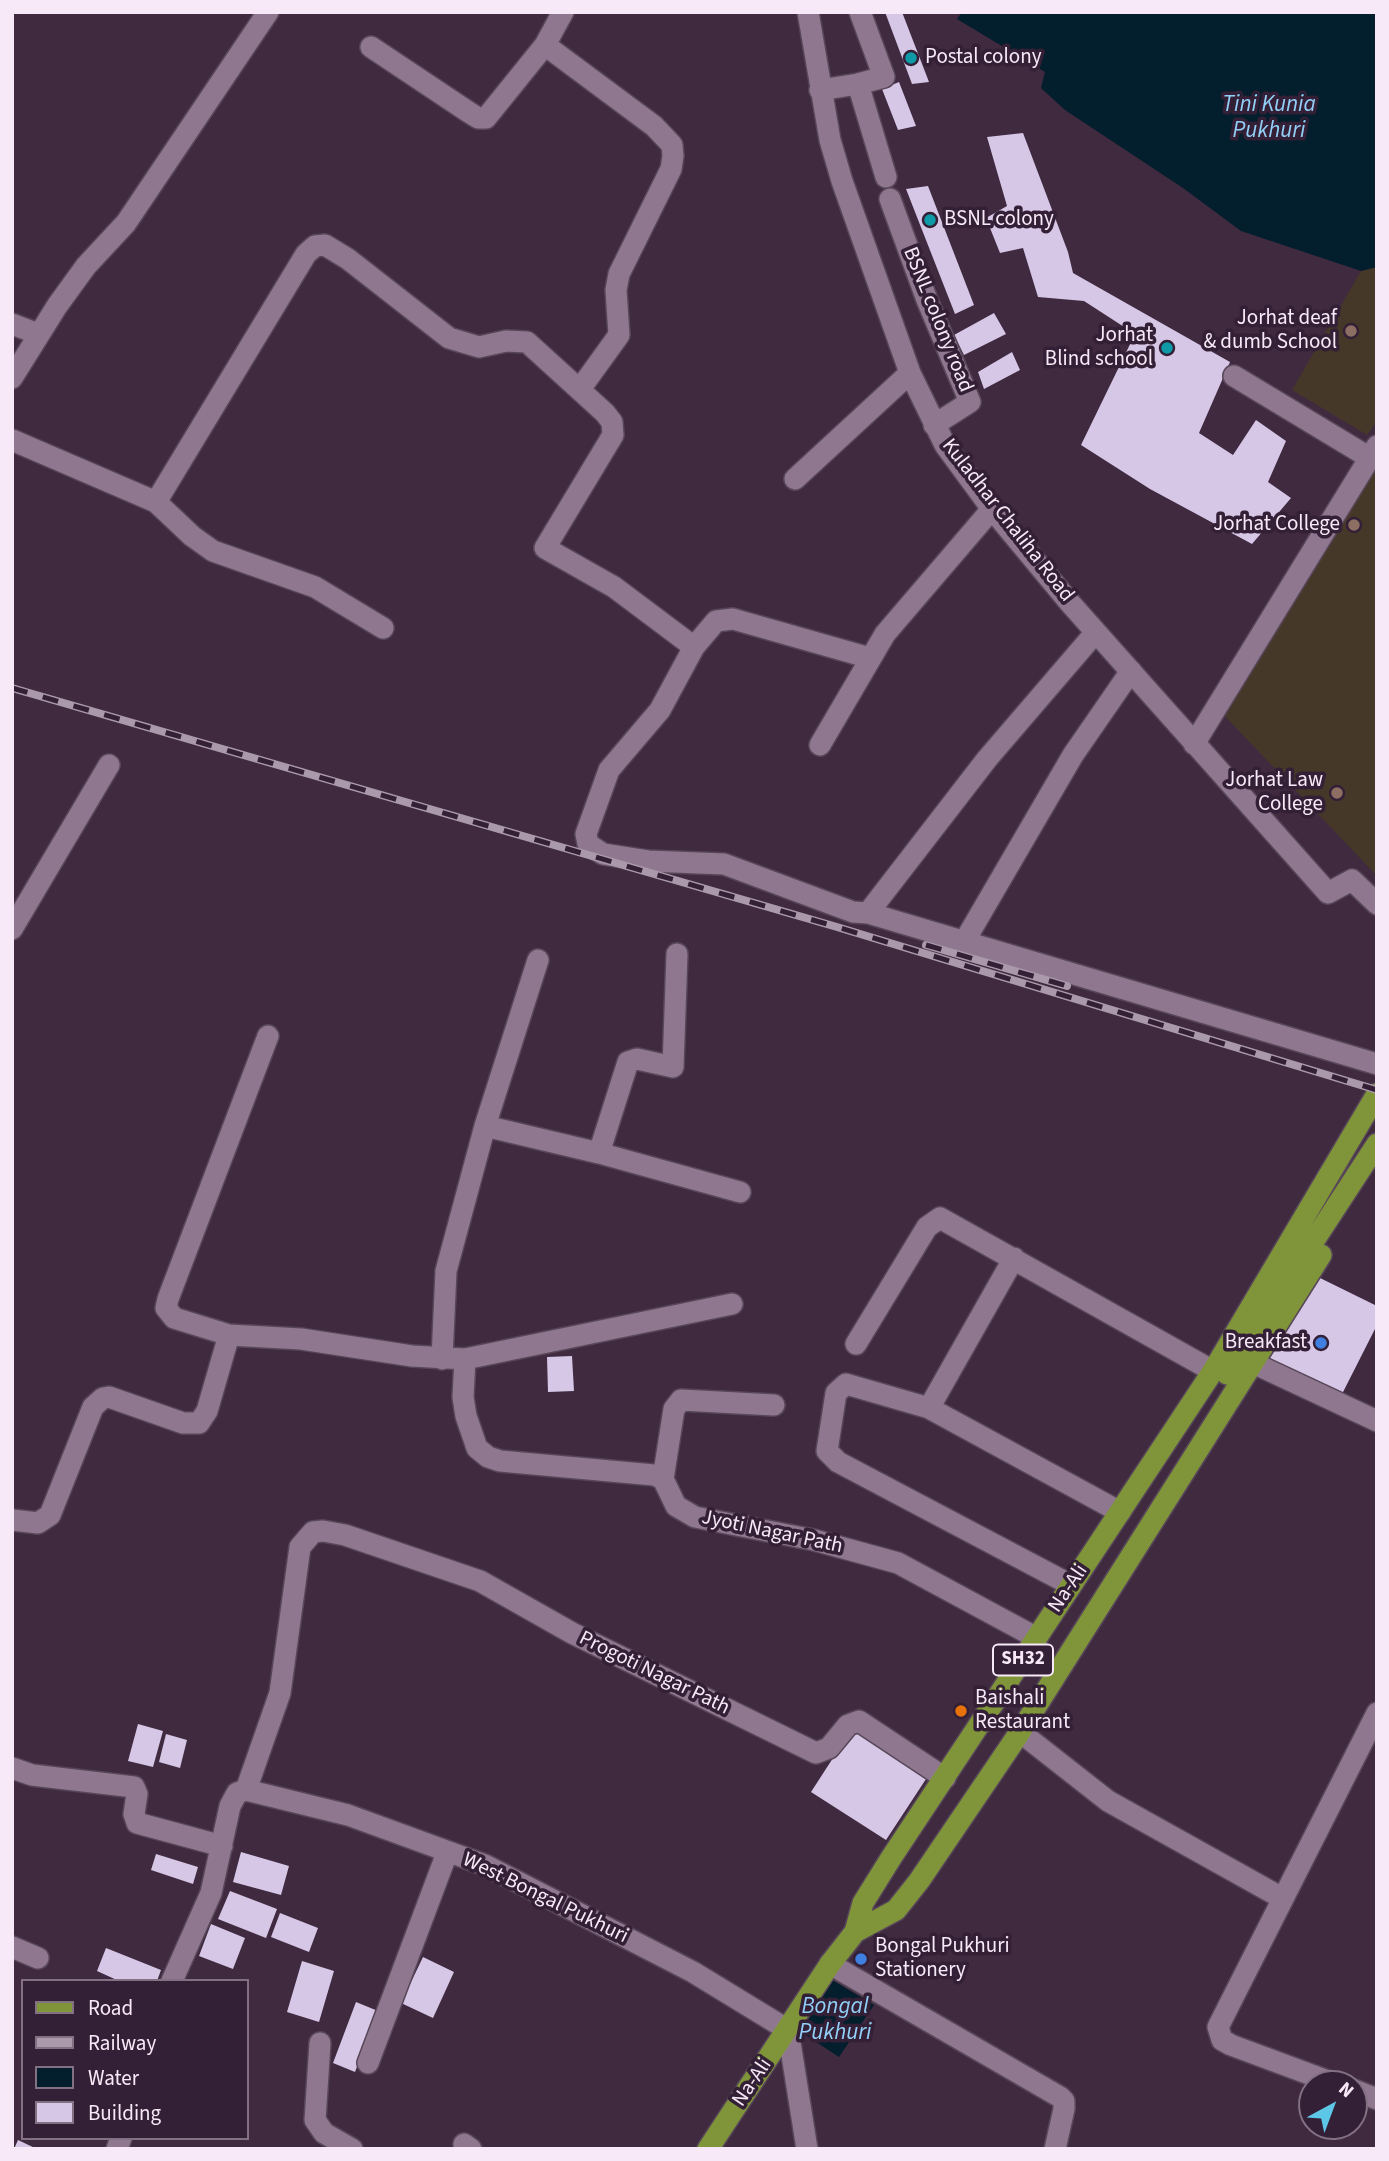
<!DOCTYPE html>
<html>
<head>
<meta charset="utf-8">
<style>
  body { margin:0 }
  #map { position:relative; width:1389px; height:2161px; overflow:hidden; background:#3f2a40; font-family:"Source Sans 3",sans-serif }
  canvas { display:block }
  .frame { position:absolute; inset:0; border:14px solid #f7e9f7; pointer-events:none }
  .legend { position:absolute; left:21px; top:1979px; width:228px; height:161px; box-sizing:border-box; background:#342036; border:2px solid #827083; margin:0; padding:9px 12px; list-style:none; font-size:21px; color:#f7e9f7 }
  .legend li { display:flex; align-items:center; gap:14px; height:35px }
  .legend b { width:35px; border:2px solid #827083 }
  .north { position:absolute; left:1298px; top:2070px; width:70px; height:70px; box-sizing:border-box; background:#342036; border:2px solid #827083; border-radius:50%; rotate:41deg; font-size:19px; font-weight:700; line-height:28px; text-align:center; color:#f7e9f7 }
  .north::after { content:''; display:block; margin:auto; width:24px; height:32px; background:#5dc7e8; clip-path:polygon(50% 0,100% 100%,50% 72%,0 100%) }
</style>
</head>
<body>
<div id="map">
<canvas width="1389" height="2161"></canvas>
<div class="frame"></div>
<ul class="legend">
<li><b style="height:9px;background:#80953a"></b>Road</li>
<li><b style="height:9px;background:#a9a"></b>Railway</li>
<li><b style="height:19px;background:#031e2d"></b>Water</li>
<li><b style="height:19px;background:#d7c7e7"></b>Building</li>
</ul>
<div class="north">N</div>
</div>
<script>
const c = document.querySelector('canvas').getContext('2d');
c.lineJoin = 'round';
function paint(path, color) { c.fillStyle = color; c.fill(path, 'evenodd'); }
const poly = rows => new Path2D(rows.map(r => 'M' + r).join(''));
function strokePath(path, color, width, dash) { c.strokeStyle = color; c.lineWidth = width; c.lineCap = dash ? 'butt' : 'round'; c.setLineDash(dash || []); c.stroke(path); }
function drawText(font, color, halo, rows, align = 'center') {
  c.font = font + ' "Source Sans 3",sans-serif'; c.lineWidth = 7; c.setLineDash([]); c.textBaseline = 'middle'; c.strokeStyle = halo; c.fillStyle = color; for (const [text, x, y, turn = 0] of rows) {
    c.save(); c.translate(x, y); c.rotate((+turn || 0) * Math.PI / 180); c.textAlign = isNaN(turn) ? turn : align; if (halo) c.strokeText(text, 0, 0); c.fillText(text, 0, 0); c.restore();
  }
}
const education = poly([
  [1377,267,1377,421,1367,435,1292,390,1361,271],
  [1377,455,1377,876,1218,709]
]);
const water = poly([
  [962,12,1377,12,1377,267,1361,271,1241,231,1183,188,1065,110,1041,88,1045,72,957,19],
  [832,1980,874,2005,839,2057,801,2032]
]);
const building = poly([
  [885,12,902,12,929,82,912,84],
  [899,82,916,126,898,130,882,89],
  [1023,133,1068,252,1073,273,1230,362,1199,433,1233,455,1256,420,1286,441,1268,482,1291,498,1252,544,1150,489,1081,445,1135,334,1084,301,1038,297,1023,248,1000,253,986,218,1007,206,987,137],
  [928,186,974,305,955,314,906,189],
  [994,313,1006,334,964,355,954,335],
  [1012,352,1020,370,984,389,978,372],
  [1318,1277,1377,1306,1377,1325,1340,1398,1262,1362],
  [572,1356,574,1391,548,1392,547,1357],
  [138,1724,163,1731,153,1767,128,1761],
  [855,1724,928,1776,886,1840,811,1792],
  [166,1734,187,1740,180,1768,159,1762],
  [241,1852,289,1866,281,1895,233,1882],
  [156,1854,198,1867,193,1884,151,1870],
  [230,1891,277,1909,266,1938,218,1919],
  [280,1913,318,1928,309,1952,271,1937],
  [211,1924,245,1938,233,1969,199,1956],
  [106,1948,161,1970,157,1981,119,1981,97,1971],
  [423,1957,454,1972,433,2018,401,2003],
  [302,1961,334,1971,319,2022,287,2012],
  [356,2002,378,2011,355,2072,333,2063],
  [18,2140,37,2149,14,2149]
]);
const minor = poly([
  [808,12,830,140,842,181,910,373,945,445,992,509,1070,603,1328,893,1352,880,1377,904],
  [545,45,654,126,672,145,673,156,671,169,619,274,616,290,619,335,580,389],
  [371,47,467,111,478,118,486,118,545,45,563,12],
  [858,84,884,77,860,12],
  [820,90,858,84,886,177],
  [890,199,927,300,970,402,934,425],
  [12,324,38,334],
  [1234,376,1370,458],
  [12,378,57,306,86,266,126,223,268,12],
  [12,440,156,502,192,536,213,551,315,587,383,628],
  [795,479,910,373],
  [156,502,306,254,315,246,325,245,348,259,449,338,479,347,506,341,527,342,605,413,612,422,613,435,545,548,614,587,694,647],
  [870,658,733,619,716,621,694,647,660,710,609,770,586,834,588,844,603,854,648,861,724,864,853,912,868,913,987,759,1096,632],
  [1194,744,1377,446],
  [820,745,885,634,992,509],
  [868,913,1377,1064],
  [12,929,109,765],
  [964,942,1073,755,1131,671],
  [268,1036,168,1299,166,1308,174,1318,229,1335,301,1339,412,1356,465,1359,732,1304],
  [485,1126,538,960],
  [599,1153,628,1062,637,1059,673,1067,677,954],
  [1014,1258,929,1408,1120,1512],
  [856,1344,927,1227,940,1218,1213,1371],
  [442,1359,446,1271,485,1126,599,1153,740,1192],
  [465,1359,463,1397,466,1416,477,1448,488,1457,500,1461,654,1475,663,1479,676,1506,695,1517,814,1540,898,1563,1037,1638],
  [1253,1363,1377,1421],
  [929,1408,846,1384,836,1393,827,1451,838,1462,1071,1585],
  [663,1479,674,1409,681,1400,774,1405],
  [12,1520,38,1523,50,1515,93,1407,103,1398,109,1397,183,1423,199,1423,207,1411,229,1335],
  [1020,1732,1108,1801,1282,1898],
  [12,1768,32,1775,134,1787,137,1794,134,1814,137,1823,222,1846],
  [246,1790,280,1693,300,1547,313,1532,323,1531,345,1535,480,1581,572,1633,816,1753,829,1748,848,1725,859,1721,945,1778],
  [246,1790,348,1815,485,1865,693,1972,788,2030,807,2149],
  [12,1947,38,1958],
  [830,1964,1060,2097,1064,2101,1064,2109,1055,2149],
  [172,1981,211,1893,230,1806,237,1793,246,1790],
  [320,2043,315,2120,324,2133,352,2149],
  [368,2063,447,1853],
  [1336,2084,1231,2045,1222,2040,1218,2027,1377,1713],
  [1354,2090,1377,2099],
  [464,2144,471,2149],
  [117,2149,121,2138]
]);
const major = poly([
  [1227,1374,1377,1144],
  [855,1932,896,1910,919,1881,1020,1732,1321,1255],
  [708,2149,830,1964,855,1932,863,1903,891,1858,1213,1371,1377,1094]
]);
const rail = poly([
  [12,688,837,927,1377,1090],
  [926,945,1067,986]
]);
const markers = [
  [911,58,7,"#0f9aa8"],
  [930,220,7,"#0f9aa8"],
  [1351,331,7,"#8d6e63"],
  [1167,348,7,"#0f9aa8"],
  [1354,525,7,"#8d6e63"],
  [1337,793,7,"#8d6e63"],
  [1321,1343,7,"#3f7fe0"],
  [961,1711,7,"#e8710a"],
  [861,1959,7,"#3f7fe0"]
];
const shields = [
  [1023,1660,60]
];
const shieldNames = [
  ["SH32",1023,1660]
];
const poiNames = [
  ["Postal colony",925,58,"left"],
  ["BSNL colony",944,220,"left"],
  ["Jorhat deaf",1337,319],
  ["& dumb School",1337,343],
  ["Jorhat",1153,336],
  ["Blind school",1153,360],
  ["Jorhat College",1340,525],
  ["Jorhat Law",1323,781],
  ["College",1323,805],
  ["Breakfast",1307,1343],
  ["Baishali",975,1699,"left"],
  ["Restaurant",975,1723,"left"],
  ["Bongal Pukhuri",875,1947,"left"],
  ["Stationery",875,1971,"left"]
];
const streetNames = [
  ["BSNL colony road",937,320,68],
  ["Kuladhar Chaliha Road",1007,521,52],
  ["Jyoti Nagar Path",772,1533,12],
  ["Na-Ali",1069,1589,-56],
  ["Progoti Nagar Path",654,1674,26],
  ["West Bongal Pukhuri",545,1899,26],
  ["Na-Ali",753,2083,-56]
];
const waterNames = [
  ["Tini Kunia",1269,106],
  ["Pukhuri",1269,132],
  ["Bongal",835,2008],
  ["Pukhuri",835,2034]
];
paint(education, '#453829');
paint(water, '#031e2d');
paint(building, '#d7c7e7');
strokePath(minor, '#574658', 24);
strokePath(major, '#574658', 24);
strokePath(minor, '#8f7790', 21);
strokePath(major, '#80953a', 21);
strokePath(rail, '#a9a', 8);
strokePath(rail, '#342036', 5, [16]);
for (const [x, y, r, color] of markers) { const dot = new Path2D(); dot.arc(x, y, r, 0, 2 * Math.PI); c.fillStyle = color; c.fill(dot); strokePath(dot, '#342036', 2.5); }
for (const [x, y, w] of shields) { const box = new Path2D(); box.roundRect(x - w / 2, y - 15.5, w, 31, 5); c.fillStyle = '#342036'; c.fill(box); strokePath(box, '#f7e9f7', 2); }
drawText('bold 19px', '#f7e9f7', null, shieldNames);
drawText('21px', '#f7e9f7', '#342036', poiNames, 'right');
drawText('21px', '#f7e9f7', '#342036', streetNames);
drawText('italic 23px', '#92d0f8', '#342036', waterNames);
</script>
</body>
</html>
